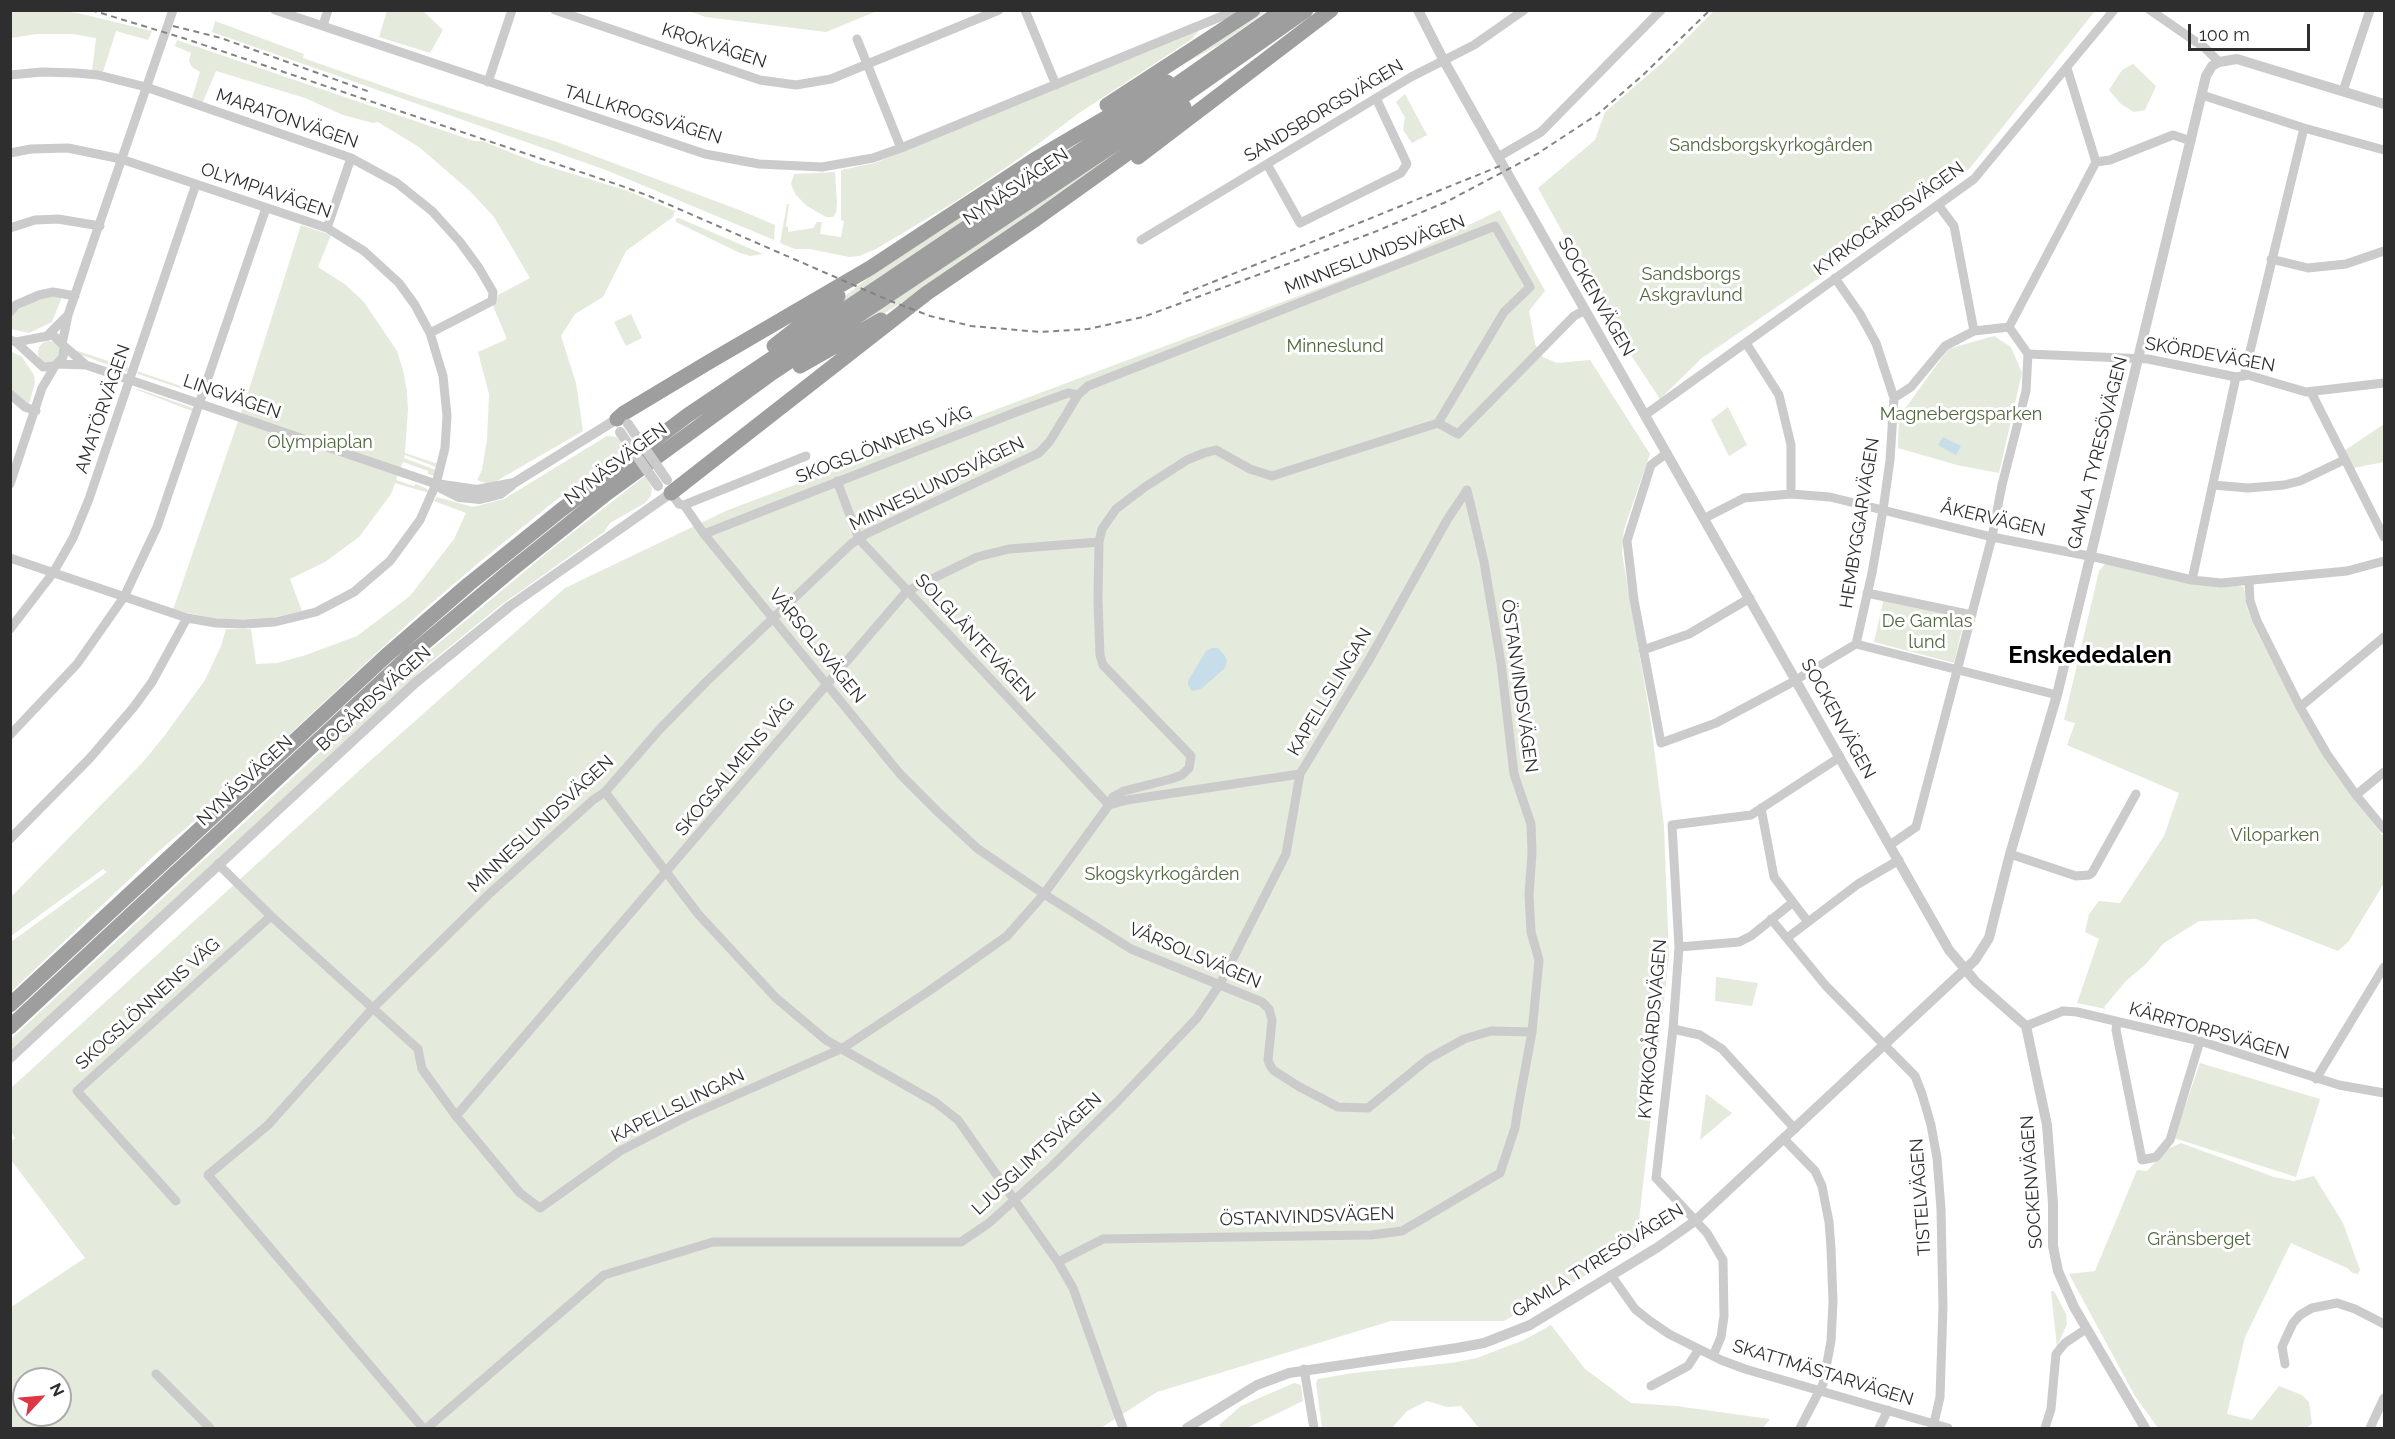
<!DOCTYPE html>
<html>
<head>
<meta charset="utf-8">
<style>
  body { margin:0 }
  #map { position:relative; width:2395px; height:1439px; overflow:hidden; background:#fff; font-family:Raleway,sans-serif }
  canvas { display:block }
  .frame { position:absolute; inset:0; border:12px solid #2e2e2e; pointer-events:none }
  .north { position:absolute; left:12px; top:1367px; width:60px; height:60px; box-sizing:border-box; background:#fff; border:2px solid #ababab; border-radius:50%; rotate:64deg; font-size:16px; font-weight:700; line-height:24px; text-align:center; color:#2e2e2e }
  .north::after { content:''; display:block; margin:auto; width:21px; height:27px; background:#dd3745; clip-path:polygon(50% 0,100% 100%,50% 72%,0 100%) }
  .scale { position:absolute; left:2188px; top:24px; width:122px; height:27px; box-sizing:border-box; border:3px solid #2e2e2e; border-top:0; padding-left:8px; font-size:18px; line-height:21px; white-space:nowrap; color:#2e2e2e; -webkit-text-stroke:4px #fff; paint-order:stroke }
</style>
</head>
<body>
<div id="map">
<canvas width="2395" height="1439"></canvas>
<div class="frame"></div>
<div class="north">N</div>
<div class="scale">100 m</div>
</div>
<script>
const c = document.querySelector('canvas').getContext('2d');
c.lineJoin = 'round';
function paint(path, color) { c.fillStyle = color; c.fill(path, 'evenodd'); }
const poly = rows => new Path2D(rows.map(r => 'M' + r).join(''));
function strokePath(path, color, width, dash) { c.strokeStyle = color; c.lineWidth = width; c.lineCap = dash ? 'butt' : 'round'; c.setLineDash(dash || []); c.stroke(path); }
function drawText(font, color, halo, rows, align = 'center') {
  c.font = font + ' Raleway,sans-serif'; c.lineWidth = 6; c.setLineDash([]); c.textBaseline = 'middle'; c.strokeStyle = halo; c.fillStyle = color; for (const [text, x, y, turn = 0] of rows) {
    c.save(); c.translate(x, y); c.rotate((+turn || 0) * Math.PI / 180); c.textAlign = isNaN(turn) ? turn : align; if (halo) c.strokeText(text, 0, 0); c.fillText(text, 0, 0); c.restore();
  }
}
const green = poly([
  [11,10,58,10,82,14,152,31,148,40,116,31,103,72,92,71,96,38,72,34,37,34,11,38],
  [1715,10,2095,11,1970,168,1835,267,1702,358,1660,399,1629,352,1538,188,1595,140,1605,112,1662,63],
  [387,11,423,11,443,30,430,53,379,37],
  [689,11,877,10,877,11,826,32,706,17],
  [1260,11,1267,11,1219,45,1148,83],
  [215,21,304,54,303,58,412,96,557,142,742,211,775,225,774,240,606,170,212,32],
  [1200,29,1192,39,1079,113,1017,160,953,203,876,249,859,256,849,257,810,249,795,249,780,243,787,204,789,204,786,226,788,227,788,232,813,228,817,222,822,222,820,234,841,237,844,221,841,220,841,170,875,163],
  [177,40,474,141,482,141,537,163,628,191,675,211,673,217,626,251,603,297,575,314,561,336,576,383,583,431,493,483,488,484,477,480,482,470,487,440,489,394,478,352,507,339,493,306,498,295,530,278,494,217,470,191,419,147,378,122,373,123,343,115,305,98,216,71,202,104,192,98,200,72,192,67,189,61,191,53,175,46],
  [2133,64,2156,86,2145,110,2134,112,2121,104,2109,90,2122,70],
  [1405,94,1427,135,1412,143,1403,130,1405,117,1396,102],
  [1121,116,838,305,836,303,886,264,1049,157],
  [1136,137,1138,140,938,280,885,313,855,330,853,328],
  [835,172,837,203,836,213,833,217,826,217,807,206,795,194,791,184,794,174],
  [1500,210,1545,291,1529,311,1535,344,1543,357,1557,363,1590,360,1650,454,1624,529,1622,553,1650,716,1664,826,1669,956,1636,1247,1504,1321,1391,1321,1157,1392,1101,1428,11,1428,11,1307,85,1258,11,1160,11,1142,15,1138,11,1131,11,1088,362,768,565,588,728,510,1405,256],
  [24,1379,60,1379,60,1415,24,1415],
  [677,218,679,218,763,254,750,256,740,253,678,223,675,221],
  [301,225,331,235,318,267,346,285,364,302,397,351,403,370,407,392,408,410,405,453,438,464,436,467,405,455,404,458,436,470,435,476,428,474,428,471,403,462,396,480,414,486,416,484,427,489,429,493,395,483,391,494,359,537,325,562,290,579,302,611,271,618,223,620,173,610,245,401,242,404,206,392,208,385,246,399],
  [57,296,62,297,52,322,29,333,11,329,11,317,16,311,38,299],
  [631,314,642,338,626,346,614,322],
  [1994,336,2011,347,2022,373,1999,473,1957,465,1898,448,1899,417,1948,349],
  '38 352a11 11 0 1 1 22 0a11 11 0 1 1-22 0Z',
  [10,351,22,357,34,375,35,383,29,404,23,401,11,389],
  [78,351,129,368,130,369,127,372,98,361,76,353],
  [137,371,198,392,198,394,138,374],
  [132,388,141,390,193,408,192,411],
  [1728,407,1747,445,1729,456,1711,420],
  [2384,424,2384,462,2353,468,2344,451],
  [607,436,617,437,625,447,624,449,551,504,476,565,412,620,220,799,159,851,11,992,11,942,107,872,103,869,11,936,11,897,143,762,165,735,205,680,221,646,226,629,251,629,256,664,277,663,306,655,357,636,410,596,454,539,466,513,434,501,437,497,473,507,504,499],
  [645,476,652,488,651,496,645,503,610,523,604,532,501,605,426,666,11,1053,11,1039,428,652,554,547],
  [2105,564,2244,587,2246,605,2255,628,2297,709,2358,804,2384,837,2384,883,2349,941,2338,951,2256,919,2199,921,2164,943,2146,964,2126,981,2104,1007,2106,1009,2077,1003,2099,939,2085,932,2089,914,2099,901,2120,903,2164,836,2179,793,2067,745,2075,723,2064,720,2099,571],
  [1884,598,1965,617,1954,663,1874,642],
  [1716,977,1758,983,1752,1006,1715,1001],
  [2200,1063,2320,1099,2296,1177,2174,1138],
  [1706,1094,1732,1113,1700,1140],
  [2181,1143,2274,1177,2294,1181,2314,1176,2343,1223,2360,1270,2358,1274,2353,1273,2347,1268,2291,1243,2245,1337,2227,1414,2252,1420,2279,1386,2302,1395,2309,1402,2312,1424,2306,1428,2158,1428,2135,1396,2069,1274,2095,1271,2137,1170,2147,1171,2166,1150],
  [2051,1291,2054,1291,2066,1314,2067,1324,2057,1347],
  [1551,1325,1585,1369,1631,1403,1676,1406,1770,1419,1763,1428,1479,1428,1461,1406,1447,1407,1427,1401,1407,1411,1392,1428,1322,1428,1316,1383,1318,1379,1353,1373,1451,1363,1477,1358,1524,1340],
  [1294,1383,1301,1385,1303,1401,1247,1428,1221,1428,1219,1425,1241,1406]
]);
const water = poly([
  [1943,437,1961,446,1956,455,1938,445],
  [1212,648,1218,648,1225,656,1227,661,1225,668,1201,689,1192,691,1188,685,1188,681,1206,651]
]);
const minor = poly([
  [275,10,705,154,759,164,822,167,873,158,901,148,1237,10],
  [555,10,760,80,796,85,831,79,999,10],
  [1025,10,1056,85],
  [2150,10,2205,48,2219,62],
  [323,25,328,10],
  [857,39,901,148],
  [10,75,42,72,76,73,98,75,146,87,351,158,397,183,432,211,460,242,479,268,493,292,492,301,430,333],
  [488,82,512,10],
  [2343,91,2370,10],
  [2202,95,2304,128,2384,150],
  [10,153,31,149,68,148,121,159,327,228,364,251,399,283,415,305,430,333,443,376,447,416,445,448,436,484,420,520,390,561,354,592,316,612,275,622,243,624,216,623,187,618,10,558],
  [1498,157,1541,132,1661,10],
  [2096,162,2110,160,2173,135,2191,141],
  [1267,164,1300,223,1401,173,1407,164,1376,98],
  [1939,206,1954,226,1974,331],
  [10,228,35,220,58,219,100,226],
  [327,228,351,158],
  [1141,240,1411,77,1474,45,1524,10],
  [2271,259,2308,268,2346,264,2384,251],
  [1835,278,1860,314,1876,343,1894,398,1890,460,1883,510,1872,573,1856,644],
  [10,312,16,305,39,295,53,292,75,296],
  [48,335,67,316],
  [10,340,16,342,43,367,55,366,63,357,64,346,53,335,16,342],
  [1746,343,1779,395,1791,445,1791,494],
  [62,344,68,315,173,10],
  [64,346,86,365],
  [2028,354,2148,359,2236,377,2248,375,2306,392,2384,383],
  [58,364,86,365,436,484],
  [2244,376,2304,128],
  [2311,392,2384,537],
  [10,394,25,407,36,411],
  [1894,398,1911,387,1945,346,1974,331,2009,327],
  [1645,415,1974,179,2114,10],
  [1667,453,1651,465,1627,541,1634,600,1661,743,1716,723,1789,684,1856,644,2057,695],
  [837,481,859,539,1109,805,1113,797,1124,791,1171,779,1182,775,1189,768,1191,756,1103,665,1100,655,1098,601,1099,542,1102,529,1116,509,1145,487,1187,460,1204,453,1216,450,1250,469,1272,476,1438,423,1458,434,1574,316,1585,310],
  [10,484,42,388,55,366],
  [2213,485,2248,488,2284,485,2300,481,2344,460],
  [671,493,679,504,684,505,806,456],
  [684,505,704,534,900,774,938,812,978,849,1044,894,1131,949,1262,1002,1269,1009,1272,1020,1268,1060,1270,1065,1273,1070,1298,1086,1338,1107,1368,1108,1428,1059,1464,1039,1491,1031,1532,1032],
  [1705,518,1744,498,1791,494,1830,497,1992,537,2099,558,2192,580,2221,583,2347,571,2384,561],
  [704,534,1019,411,1068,393,1078,395],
  [2192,580,2236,377],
  [2249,581,2250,601,2257,621,2300,707,2327,754,2356,795,2384,829],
  [1867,593,1972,615],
  [10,629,53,573,73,538,89,499,196,184],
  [1643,650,1689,634,1750,598],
  [2300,707,2384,637],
  [10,735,77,664,124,597,157,527,266,208],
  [605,792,699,915,776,998,826,1040,935,1102,958,1120,1058,1262,1073,1288,1123,1428],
  [2356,795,2384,772],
  [1761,808,1774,877,1808,922],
  [10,839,90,758,133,708,152,682,187,618],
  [1890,845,1916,827,1992,537,2002,485,2026,391,2028,354,2009,327,2096,162,2067,68],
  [2010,854,2076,876,2089,875,2092,873,2136,794],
  [218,864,271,916,418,1049,422,1069,456,1116,520,1193,540,1208,620,1151,686,1117,843,1048,929,991,1007,936,1044,894,1109,805,1127,800,1300,774,1369,660,1447,520,1467,490],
  [1771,919,1826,986,1915,1076,1922,1094,1931,1125,1937,1158,1941,1209,1943,1307,1940,1397,1934,1423],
  [1787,938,1858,884,1899,860],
  [1679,947,1739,942,1751,936,1792,903],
  [2117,1022,2116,1030,2142,1160,2156,1157,2170,1140,2200,1041],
  [2026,1026,2063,1011,2077,1012,2200,1041,2339,1085,2384,1093],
  [1673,1029,1700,1035,1722,1049,1795,1129],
  [2316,1079,2384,967],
  [456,1116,907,591,977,557,1009,549,1099,542],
  [1784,1139,1815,1171,1822,1186,1829,1222,1831,1248,1833,1302,1831,1341,1823,1384,1800,1428],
  [176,1201,77,1091,271,916],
  [1058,1262,1103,1239,1371,1235,1402,1231,1500,1173,1515,1128,1518,1108,1532,1032,1539,960,1531,932,1529,895,1532,853,1531,824,1514,774,1501,663,1484,562,1467,490],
  [1611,1275,1635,1309,1650,1321,1669,1334,1721,1360,1745,1369,1948,1428],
  [1713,1356,1721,1337,1724,1316,1723,1260,1707,1233,1656,1178,1673,1029,1679,947,1672,825,1751,815,1840,757],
  [2285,1364,2282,1347,2285,1340,2293,1323,2300,1315,2312,1308,2337,1303,2355,1309,2384,1324],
  [1304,1369,1314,1428],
  [156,1374,210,1428],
  [1651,1386,1688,1366,1699,1349],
  [423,1428,208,1175,268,1125,373,1008,488,895,593,800,605,792,660,729,706,682,851,544,866,534,1039,453,1050,441,1078,395,1088,386,1495,226,1530,287,1504,312,1438,423],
  [427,1428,604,1275,713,1242,961,1242,989,1223,1052,1166,1118,1101,1197,1018,1220,984,1286,854,1300,774],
  [1879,1428,1888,1410],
  [2045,1428,2051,1409,2056,1354,2065,1343,2086,1329],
  [2370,1428,2384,1398]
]);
const tertiary = poly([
  [1418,10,1443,59,1498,157,1949,950,1976,982,2026,1026,2047,1125,2053,1203,2053,1246,2058,1271,2074,1307,2145,1428],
  [436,484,477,490,514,483,617,419],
  [441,488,459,497,480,499,500,494,512,485],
  [10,1058,415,683,510,606,671,493],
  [1187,1428,1257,1385,1289,1373,1457,1348,1484,1343,1530,1325,1658,1247,1695,1221,1975,960,1989,938,2010,854,2057,695,2206,76,2212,66,2219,62,2237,59,2384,104]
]);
const trunk = poly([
  [1107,105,1253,10],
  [1138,157,1331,10],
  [774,346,838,296],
  [800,366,881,320],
  [617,419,624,413,709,362,870,268,1034,160,1167,82],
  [671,493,927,293,1036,219,1124,156,1184,107],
  [10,1005,387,655,469,584,561,510,688,415,1116,127,1283,10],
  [10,1027,410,655,510,571,606,494,772,373,1118,142,1306,10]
]);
const rail = poly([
  [91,10,183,38,619,185,649,196,888,300,930,316,971,326,1040,332,1088,329,1143,317,1372,233,1446,202,1537,154,1598,114,1643,75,1710,10],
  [173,26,221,38,370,92],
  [1183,294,1500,166]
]);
const tertiaryBridge = poly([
  [628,424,667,480],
  [620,432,658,486]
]);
const streetNames = [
  ["KROKVÄGEN",714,46,18],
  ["SANDSBORGSVÄGEN",1324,111,-31],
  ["TALLKROGSVÄGEN",643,115,17],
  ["MARATONVÄGEN",287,119,19],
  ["NYNÄSVÄGEN",1016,187,-34],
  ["OLYMPIAVÄGEN",266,191,19],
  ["KYRKOGÅRDSVÄGEN",1889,219,-36],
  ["MINNESLUNDSVÄGEN",1375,255,-21],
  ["SOCKENVÄGEN",1596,297,60],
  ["SKÖRDEVÄGEN",2210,355,10],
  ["LINGVÄGEN",232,397,19],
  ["AMATÖRVÄGEN",103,409,-71],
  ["SKOGSLÖNNENS VÄG",884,445,-21],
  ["GAMLA TYRESÖVÄGEN",2098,453,-76],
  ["NYNÄSVÄGEN",616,464,-37],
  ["MINNESLUNDSVÄGEN",937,484,-26],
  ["ÅKERVÄGEN",1993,519,13],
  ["HEMBYGGARVÄGEN",1860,523,-81],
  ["SOLGLÄNTEVÄGEN",975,638,47],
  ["VÅRSOLSVÄGEN",817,646,51],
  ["ÖSTANVINDSVÄGEN",1519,686,82],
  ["KAPELLSLINGAN",1330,692,-59],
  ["BOGÅRDSVÄGEN",374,699,-42],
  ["SOCKENVÄGEN",1838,719,61],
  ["SKOGSALMENS VÄG",735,767,-50],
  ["NYNÄSVÄGEN",245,781,-43],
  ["MINNESLUNDSVÄGEN",541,824,-43],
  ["VÅRSOLSVÄGEN",1195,956,23],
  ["SKOGSLÖNNENS VÄG",148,1004,-42],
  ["KYRKOGÅRDSVÄGEN",1653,1029,-85],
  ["KÄRRTORPSVÄGEN",2209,1031,16],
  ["KAPELLSLINGAN",678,1106,-26],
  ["LJUSGLIMTSVÄGEN",1037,1154,-43],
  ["SOCKENVÄGEN",2032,1182,-94],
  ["TISTELVÄGEN",1921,1197,-94],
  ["ÖSTANVINDSVÄGEN",1307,1217,-2],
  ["GAMLA TYRESÖVÄGEN",1598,1261,-32],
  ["SKATTMÄSTARVÄGEN",1823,1373,17]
];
const parkNames = [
  ["Sandsborgskyrkogården",1771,146],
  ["Sandsborgs",1691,275],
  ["Askgravlund",1691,296],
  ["Minneslund",1335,347],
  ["Magnebergsparken",1961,415],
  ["Olympiaplan",320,443],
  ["De Gamlas",1927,622],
  ["lund",1927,643],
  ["Viloparken",2275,836],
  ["Skogskyrkogården",1162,875],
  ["Gränsberget",2199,1240]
];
const districtNames = [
  ["Enskededalen",2090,656]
];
paint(green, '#e4eadc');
paint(water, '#c8ddea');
strokePath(minor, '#cbcbcb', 9);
strokePath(tertiary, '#cbcbcb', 10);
strokePath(trunk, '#9e9e9e', 15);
strokePath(rail, '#838383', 2, [6, 4.5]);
strokePath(tertiaryBridge, '#cbcbcb', 10);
drawText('18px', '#2e2e2e', '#fff', streetNames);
drawText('18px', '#51673d', '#fff', parkNames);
drawText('bold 24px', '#000', '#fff', districtNames);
</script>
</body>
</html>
